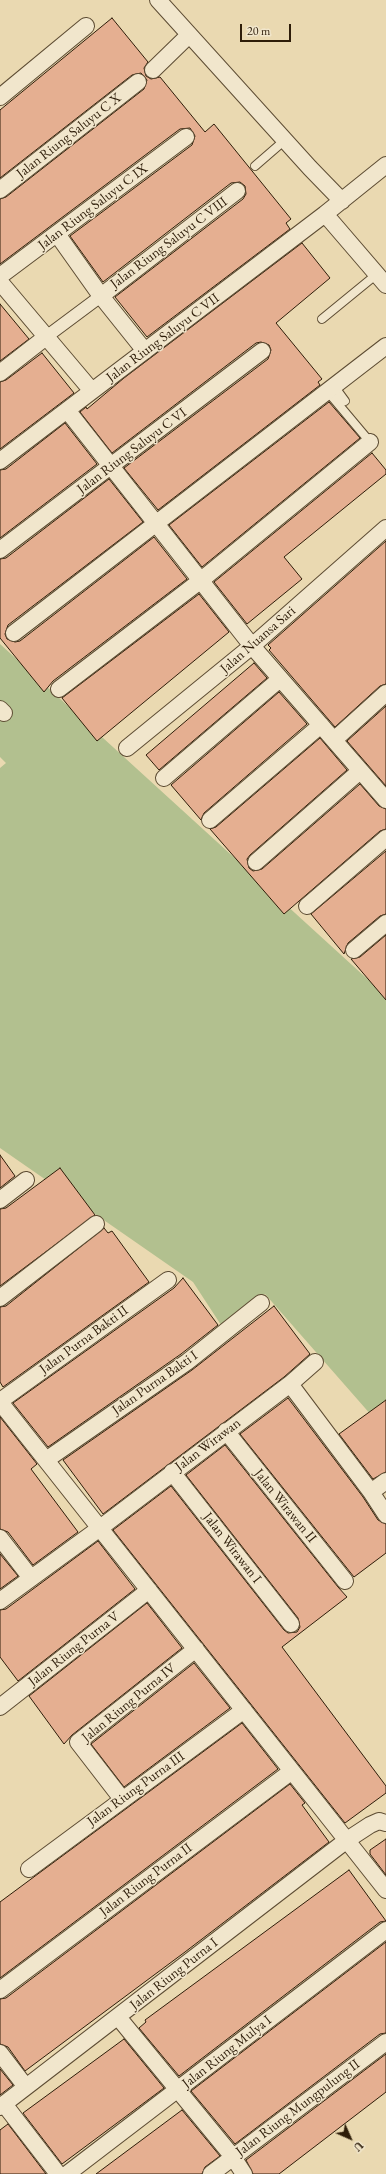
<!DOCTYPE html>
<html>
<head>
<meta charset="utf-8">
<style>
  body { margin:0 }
  #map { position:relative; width:386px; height:2174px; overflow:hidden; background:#ead9b1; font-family:"EB Garamond",serif }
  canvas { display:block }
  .north { position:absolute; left:330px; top:2118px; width:40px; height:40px; -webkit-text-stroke:3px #f1e6cc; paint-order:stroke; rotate:135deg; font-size:11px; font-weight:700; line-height:16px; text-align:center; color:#2e1d09 }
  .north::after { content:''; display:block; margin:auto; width:14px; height:18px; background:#2e1d09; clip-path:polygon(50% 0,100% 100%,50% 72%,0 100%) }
  .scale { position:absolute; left:240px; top:24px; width:51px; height:18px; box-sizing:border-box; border:2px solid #2e1d09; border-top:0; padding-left:5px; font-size:12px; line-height:14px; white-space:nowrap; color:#2e1d09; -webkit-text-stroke:3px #f1e6cc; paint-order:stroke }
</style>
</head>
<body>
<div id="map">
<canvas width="386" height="2174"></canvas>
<div class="north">U</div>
<div class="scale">20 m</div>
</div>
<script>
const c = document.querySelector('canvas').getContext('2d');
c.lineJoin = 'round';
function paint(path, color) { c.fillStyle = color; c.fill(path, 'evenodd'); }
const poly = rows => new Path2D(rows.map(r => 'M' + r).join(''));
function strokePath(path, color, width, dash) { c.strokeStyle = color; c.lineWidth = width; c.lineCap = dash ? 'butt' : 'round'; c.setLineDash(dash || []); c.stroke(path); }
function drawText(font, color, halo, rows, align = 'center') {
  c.font = font + ' "EB Garamond",serif'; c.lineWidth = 3; c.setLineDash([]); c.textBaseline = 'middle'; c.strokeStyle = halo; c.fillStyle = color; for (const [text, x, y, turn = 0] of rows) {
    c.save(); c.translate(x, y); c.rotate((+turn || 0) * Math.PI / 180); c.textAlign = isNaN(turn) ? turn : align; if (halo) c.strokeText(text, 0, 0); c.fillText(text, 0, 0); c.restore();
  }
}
const green = poly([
  [0,644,386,996,386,1406,372,1416,265,1294,223,1328,193,1282,0,1148,0,768,6,763,0,757]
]);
const building = poly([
  [112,18,148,62,144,68,146,76,151,79,160,77,205,132,214,124,291,219,286,223,290,229,147,337,115,297,243,199,246,194,245,186,240,182,231,183,103,282,70,236,192,145,195,136,190,128,180,129,0,264,0,199,6,197,144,89,147,80,141,73,132,75,0,178,0,110,112,18],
  [302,243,330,278,276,323,322,379,318,382,320,385,158,510,124,468,268,359,271,350,269,345,261,342,256,343,112,453,80,412,86,407,87,409,124,378,302,243],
  [0,304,29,339,0,361,0,304],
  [42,353,74,393,0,449,0,382,6,380,42,353],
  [329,402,360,438,202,567,169,525,329,402],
  [65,423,97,464,0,538,0,470,6,469,65,423],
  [372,453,386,470,386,474,284,557,302,579,247,624,214,582,372,453],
  [109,479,143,522,8,625,5,634,7,639,15,642,20,641,154,537,187,579,53,681,44,692,0,638,0,559,6,558,109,479],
  [386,541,386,684,380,686,335,727,269,650,271,648,268,645,386,541],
  [199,594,229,632,97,741,62,698,199,594],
  [254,663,267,678,159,770,146,755,254,663],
  [279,692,307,724,204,813,201,820,171,785,279,692],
  [386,706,386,786,347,741,386,706],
  [320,738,347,770,250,855,247,859,249,868,253,871,262,869,360,784,379,806,386,809,386,829,380,831,284,914,210,829,216,827,320,738],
  [386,851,386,914,380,916,348,943,344,954,311,914,386,851],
  [386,935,386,1000,351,959,360,957,386,935],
  [0,1155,15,1176,0,1188,0,1155],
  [60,1168,95,1215,0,1286,0,1209,6,1208,60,1168],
  [104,1228,108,1233,112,1231,149,1282,3,1387,0,1382,0,1307,6,1306,104,1228],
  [183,1278,218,1325,181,1354,48,1447,13,1403,174,1288,183,1278],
  [274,1306,310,1354,284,1377,103,1514,63,1460,192,1370,274,1306],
  [288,1398,363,1497,378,1520,386,1524,386,1553,354,1577,240,1434,288,1398],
  [386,1400,386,1472,373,1479,339,1434,386,1400],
  [0,1417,37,1464,31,1469,78,1532,33,1565,8,1532,0,1529,0,1417],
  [225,1445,338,1587,347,1597,282,1647,386,1786,386,1793,345,1823,113,1530,171,1486,284,1630,288,1633,297,1632,300,1627,298,1618,186,1475,225,1445],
  [98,1541,135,1589,18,1681,0,1657,0,1610,6,1609,98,1541],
  [0,1554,18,1576,0,1589,0,1554],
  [147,1603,182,1648,72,1735,64,1744,29,1696,147,1603],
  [194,1663,230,1708,124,1787,91,1744,194,1663],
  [242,1723,278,1769,0,1978,0,1902,242,1723],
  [290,1784,305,1803,302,1805,329,1842,185,1952,25,2071,8,2047,0,2044,0,1999,6,1998,290,1784],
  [386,1839,386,1875,370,1854,370,1850,386,1839],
  [349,1870,386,1921,380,1922,179,2076,139,2028,146,2022,145,2020,349,1870],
  [386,1942,386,2033,380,2034,235,2144,191,2091,386,1942],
  [124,2039,164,2088,62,2164,23,2113,124,2039],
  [386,2054,386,2092,279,2174,253,2174,246,2160,386,2054],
  [0,2069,13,2085,0,2095,0,2069],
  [182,2110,220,2156,205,2167,202,2174,96,2174,182,2110],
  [8,2124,46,2174,0,2174,0,2130,8,2124]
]);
const service = poly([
  [255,166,285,140],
  [322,319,377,274],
  [334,386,345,401],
  [328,392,370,442]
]);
const pedestrian = poly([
  [46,337,101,296]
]);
const minor = poly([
  [158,0,310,168,342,201],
  [153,70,189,35],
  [0,97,86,26],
  [0,190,138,82],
  [325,214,386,285],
  [57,234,101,296,145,351],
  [0,276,186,137],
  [0,282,92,391],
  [101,296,237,191],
  [0,373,46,337],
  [67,410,252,646,386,800],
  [0,461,325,214,386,165],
  [0,550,262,351],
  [14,633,386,346],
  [59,689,200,581,370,442],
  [0,709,4,713],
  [334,740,386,693],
  [127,748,252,646,386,528],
  [164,778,280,679],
  [210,820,321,725],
  [256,862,360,771],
  [307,906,386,838],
  [354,950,386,923],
  [0,1200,26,1180],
  [0,1298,96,1224],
  [290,1384,371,1492,386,1515],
  [0,1401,168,1280],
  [0,1402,386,1890],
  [226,1431,345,1581],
  [46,1460,187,1362,261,1303],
  [172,1472,291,1624],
  [371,1492,386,1481],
  [0,1538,31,1578],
  [0,1601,100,1528,290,1384,315,1362],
  [0,1707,149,1590],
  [122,1799,78,1742,196,1649],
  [29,1869,244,1710],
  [0,1990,292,1771],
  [118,2017,233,2157,244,2174],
  [0,2053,26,2087],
  [4,2104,58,2174],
  [0,2107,347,1840,370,1825,379,1821,386,1823],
  [67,2174,386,1930],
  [211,2174,386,2042]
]);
const streetNames = [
  ["Jalan Riung Saluyu C X",69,136,-38],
  ["Jalan Riung Saluyu C IX",93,207,-37],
  ["Jalan Riung Saluyu C VIII",169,243,-37],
  ["Jalan Riung Saluyu C VII",163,338,-37],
  ["Jalan Riung Saluyu C VI",132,451,-37],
  ["Jalan Nuansa Sari",258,640,-41],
  ["Jalan Purna Bakti II",84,1340,-36],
  ["Jalan Purna Bakti I",155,1383,-35],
  ["Jalan Wirawan",208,1445,-37],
  ["Jalan Wirawan II",285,1506,51],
  ["Jalan Wirawan I",232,1548,52],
  ["Jalan Riung Purna V",74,1649,-38],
  ["Jalan Riung Purna IV",129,1703,-39],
  ["Jalan Riung Purna III",136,1789,-36],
  ["Jalan Riung Purna II",146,1880,-37],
  ["Jalan Riung Purna I",174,1974,-38],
  ["Jalan Riung Mulya I",227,2052,-38],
  ["Jalan Riung Mungpulung II",298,2108,-37]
];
paint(green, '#b2c08f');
paint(building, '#e5af91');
strokePath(building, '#2e1d09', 1);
strokePath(service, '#5d4c33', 10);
strokePath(pedestrian, '#5d4c33', 14);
strokePath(minor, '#5d4c33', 18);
strokePath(service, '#f1e6cc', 8);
strokePath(pedestrian, '#f1e6cc', 12);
strokePath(minor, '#f1e6cc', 16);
drawText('14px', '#2e1d09', '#f1e6cc', streetNames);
</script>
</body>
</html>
